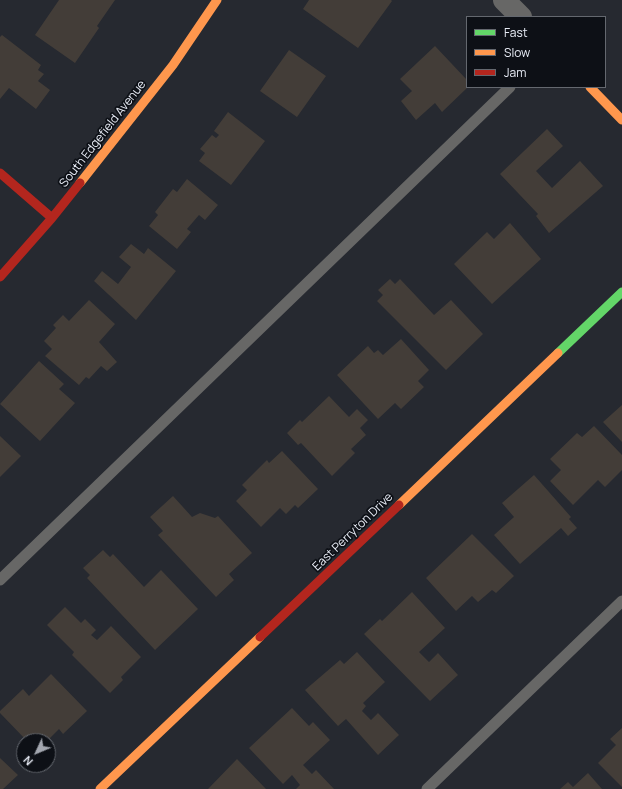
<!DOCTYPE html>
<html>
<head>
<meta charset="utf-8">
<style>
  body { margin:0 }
  #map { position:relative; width:622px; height:789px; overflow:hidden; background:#262930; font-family:Manrope,sans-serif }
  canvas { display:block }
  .legend { position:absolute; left:466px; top:16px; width:140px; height:72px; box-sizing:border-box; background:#0d1016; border:1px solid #64686f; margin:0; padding:5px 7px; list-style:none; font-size:12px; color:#e7ebf5 }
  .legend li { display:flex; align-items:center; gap:8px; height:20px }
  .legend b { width:20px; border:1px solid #64686f }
  .north { position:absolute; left:16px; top:733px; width:40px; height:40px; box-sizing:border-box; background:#0d1016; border:1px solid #64686f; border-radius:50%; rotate:226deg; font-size:11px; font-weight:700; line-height:16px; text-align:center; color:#e7ebf5 }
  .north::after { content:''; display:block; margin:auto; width:14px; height:18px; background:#a3a7b0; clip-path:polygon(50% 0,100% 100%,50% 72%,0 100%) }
</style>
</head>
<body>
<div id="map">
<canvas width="622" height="789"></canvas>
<ul class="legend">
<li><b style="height:5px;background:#63d668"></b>Fast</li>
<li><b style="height:5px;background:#ff974d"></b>Slow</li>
<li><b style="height:5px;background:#b3261e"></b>Jam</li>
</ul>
<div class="north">N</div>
</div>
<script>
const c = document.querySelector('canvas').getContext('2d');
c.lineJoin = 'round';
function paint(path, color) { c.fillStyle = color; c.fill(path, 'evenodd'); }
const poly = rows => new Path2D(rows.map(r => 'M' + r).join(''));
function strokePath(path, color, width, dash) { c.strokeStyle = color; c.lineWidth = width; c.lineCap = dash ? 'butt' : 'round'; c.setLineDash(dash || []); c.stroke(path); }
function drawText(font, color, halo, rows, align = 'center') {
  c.font = font + ' Manrope,sans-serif'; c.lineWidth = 3.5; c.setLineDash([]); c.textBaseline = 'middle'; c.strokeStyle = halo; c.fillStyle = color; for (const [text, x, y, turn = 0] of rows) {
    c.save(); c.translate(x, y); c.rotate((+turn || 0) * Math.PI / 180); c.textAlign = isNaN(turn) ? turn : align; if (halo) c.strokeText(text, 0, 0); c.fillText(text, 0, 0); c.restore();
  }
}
const building = poly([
  [59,0,115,0,97,26,99,28,75,63,35,35],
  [309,0,391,0,392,1,358,48,303,9],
  [2,35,41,65,38,70,44,74,38,81,50,90,36,109,9,88,0,99,0,37],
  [435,46,467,80,467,88,442,112,435,103,416,120,401,101,412,91,400,79],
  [289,50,326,76,297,117,260,91],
  [228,112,265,141,231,185,199,161,205,153,200,149,212,135,216,138,219,135,214,131],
  [547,129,563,146,536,171,552,188,580,161,603,186,549,233,536,216,538,214,500,174],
  [187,179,218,205,205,220,199,215,187,229,191,232,177,249,149,226,158,215,155,212,173,189,177,192],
  [510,223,541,259,492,304,454,264,487,232,494,239],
  [131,244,144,254,148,248,176,271,136,320,94,281,102,271,118,284,131,267,119,257],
  [390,279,395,284,400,279,434,315,451,300,483,334,446,370,377,301,383,295,378,290],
  [89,300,115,324,99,342,117,362,107,371,101,366,89,379,86,377,79,385,45,356,52,349,44,341,56,328,53,325,63,315,69,321],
  [401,339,429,370,418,381,424,387,401,409,395,403,378,419,337,375,368,346,374,353,378,350,383,355],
  [39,361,64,384,59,389,75,403,40,441,0,404],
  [329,396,349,417,357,409,368,420,360,428,366,435,351,449,355,453,332,476,301,443,298,445,287,433,300,420,302,422],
  [622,405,622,442,603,422],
  [594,426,622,455,622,470,605,487,598,480,573,505,550,481,561,470,550,459,577,433,582,437],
  [0,436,21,456,0,477],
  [282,451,318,489,298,508,295,505,286,514,280,508,261,527,236,501,247,490,242,485,267,460,269,463],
  [534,475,571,517,569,519,577,528,568,536,561,528,520,564,494,535,514,517,502,503],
  [173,496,192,517,200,513,215,518,218,516,252,553,229,574,234,580,216,597,158,535,163,531,150,517],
  [472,534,514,576,496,593,492,590,478,602,472,596,456,611,426,578],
  [103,550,110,557,113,554,144,587,161,570,198,609,155,650,87,578,90,575,83,568],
  [412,592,445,628,419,652,429,662,438,653,458,675,430,701,364,634,380,619,382,621],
  [65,607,81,623,85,619,96,630,91,635,97,640,111,626,141,657,121,677,123,680,110,693,72,655,74,652,47,625],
  [357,652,385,682,363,703,366,706,362,711,371,720,378,713,399,735,378,755,346,719,338,726,305,690,340,660,344,664],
  [51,674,87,711,63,734,59,729,47,741,27,741,0,713,0,711,23,689,29,696],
  [292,708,309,726,313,722,330,740,303,765,312,774,316,770,334,789,296,789,300,785,292,775,283,784,249,748],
  [622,728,622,787,598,763,616,745,610,739],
  [0,758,18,775,3,789,0,789],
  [237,759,266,789,208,789],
  [588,773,602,789,560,789,568,782,573,787]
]);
const lane = poly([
  [0,580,510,87],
  [427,789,622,601]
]);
const street = poly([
  [504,0,521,17]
]);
const fast = poly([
  [558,353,622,292]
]);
const slow = poly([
  [590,87,622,120],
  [80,183,173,65,217,0],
  [399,505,558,353],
  [100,789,260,637]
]);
const jam = poly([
  [0,173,52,218],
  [0,277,52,218,80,183],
  [260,637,399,505]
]);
const streetNames = [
  ["South Edgefield Avenue",103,134,-52],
  ["East Perryton Drive",353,532,-44]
];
paint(building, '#433d38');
strokePath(lane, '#676766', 11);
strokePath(street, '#676766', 22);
strokePath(fast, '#63d668', 9);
strokePath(slow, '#ff974d', 9);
strokePath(jam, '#b3261e', 9);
drawText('12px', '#e7ebf5', '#0d1016', streetNames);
</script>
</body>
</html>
